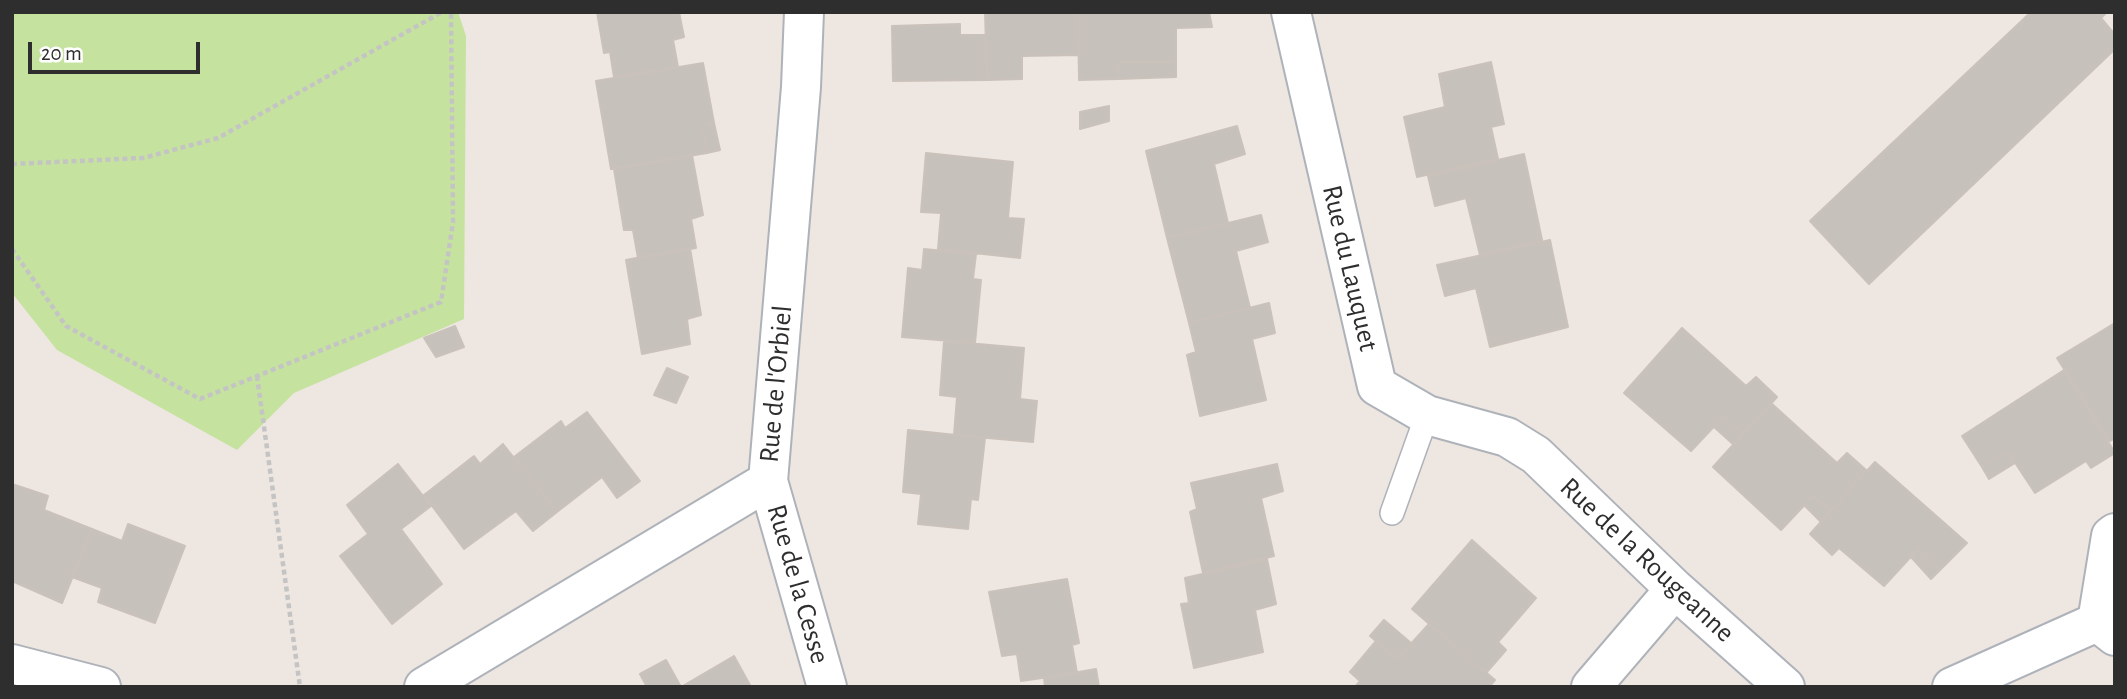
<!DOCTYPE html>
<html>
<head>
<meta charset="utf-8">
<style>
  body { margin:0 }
  #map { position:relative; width:2127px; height:699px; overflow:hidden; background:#eee6e1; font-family:"Alegreya Sans",sans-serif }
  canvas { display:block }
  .frame { position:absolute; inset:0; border:14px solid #2e2e2e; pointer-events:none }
  .scale { position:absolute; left:28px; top:42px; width:172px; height:32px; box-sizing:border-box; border:4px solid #2e2e2e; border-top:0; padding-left:9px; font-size:21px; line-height:24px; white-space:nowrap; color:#2e2e2e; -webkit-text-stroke:5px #fff; paint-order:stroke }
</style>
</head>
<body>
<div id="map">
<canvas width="2127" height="699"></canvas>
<div class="frame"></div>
<div class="scale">20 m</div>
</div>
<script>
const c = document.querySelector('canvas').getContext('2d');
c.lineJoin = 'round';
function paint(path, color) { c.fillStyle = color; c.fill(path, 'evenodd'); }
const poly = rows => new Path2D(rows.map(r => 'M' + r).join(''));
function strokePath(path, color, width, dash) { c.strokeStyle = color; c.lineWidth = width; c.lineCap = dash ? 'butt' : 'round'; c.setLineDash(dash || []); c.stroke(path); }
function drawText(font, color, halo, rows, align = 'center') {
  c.font = font + ' "Alegreya Sans",sans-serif'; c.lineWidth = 5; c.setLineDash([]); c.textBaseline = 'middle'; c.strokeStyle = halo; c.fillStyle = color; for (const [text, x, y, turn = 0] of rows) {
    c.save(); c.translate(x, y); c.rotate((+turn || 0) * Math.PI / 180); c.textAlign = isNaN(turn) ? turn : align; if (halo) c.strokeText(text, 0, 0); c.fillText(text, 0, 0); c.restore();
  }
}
const green = poly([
  [12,12,458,12,466,36,464,319,294,393,237,450,57,350,12,293]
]);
const building = poly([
  [597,12,679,12,684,37,673,40,678,67,614,77,610,52,604,53,597,12],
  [985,12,1078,12,1079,55,1022,56,1022,79,987,80,985,12],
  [1078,12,1209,12,1212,27,1176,28,1176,62,1118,62,1118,79,1079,80,1078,12],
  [2031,12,2107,12,2101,18,2115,35,2115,49,1869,284,1810,221,2031,12],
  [960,24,960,35,985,35,987,80,893,81,892,26,960,24],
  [1118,62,1176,62,1176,77,1118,79,1118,62],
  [1491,62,1504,124,1491,127,1498,159,1417,177,1404,117,1445,107,1439,74,1491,62],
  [703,63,714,123,703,126,707,153,611,169,596,81,703,63],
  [1109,106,1109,121,1080,129,1080,112,1109,106],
  [714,123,720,150,707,153,703,126,714,123],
  [1237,126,1245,154,1214,164,1228,223,1167,238,1146,151,1237,126],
  [926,153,1013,162,1008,218,1024,219,1020,258,938,249,941,213,921,212,926,153],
  [1524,154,1542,240,1480,255,1466,198,1435,206,1428,176,1524,154],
  [692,155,703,215,691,219,696,248,638,258,633,230,624,230,614,169,692,155],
  [1261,215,1268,242,1236,251,1250,308,1189,323,1167,238,1261,215],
  [1550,240,1568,327,1490,347,1476,288,1445,296,1437,265,1550,240],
  [690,248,701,315,687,319,690,344,642,354,626,260,690,248],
  [924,249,976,254,973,279,981,280,975,343,902,337,908,268,922,270,924,249],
  [1269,303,1275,333,1252,339,1266,400,1200,416,1187,355,1196,352,1189,323,1269,303],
  [2115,323,2115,438,2110,441,2057,358,2115,323],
  [455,326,464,347,436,357,424,338,455,326],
  [1682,328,1746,386,1756,377,1777,397,1744,434,1723,417,1691,451,1624,393,1682,328],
  [944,341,1024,348,1020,399,1037,401,1033,442,954,435,957,397,940,395,944,341],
  [667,368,688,377,676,403,654,395,667,368],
  [2064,370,2115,453,2091,468,2086,461,2035,493,2008,452,1982,467,1962,436,2064,370],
  [1771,403,1837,463,1847,453,1866,470,1831,511,1813,496,1781,530,1713,467,1771,403],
  [587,412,640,481,617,498,602,477,557,512,514,457,561,421,565,428,587,412],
  [1723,417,1744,434,1734,445,1714,427,1723,417],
  [908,430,985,438,978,500,971,499,968,529,918,524,921,494,903,492,908,430],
  [503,444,557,512,533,531,516,511,464,549,424,495,474,456,480,464,503,444],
  [2008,452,2015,463,1989,479,1982,467,2008,452],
  [1875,462,1967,543,1940,570,1918,549,1884,586,1839,548,1832,555,1810,534,1875,462],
  [398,464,431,506,401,529,442,584,392,624,340,556,368,534,347,505,398,464],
  [1277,464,1283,491,1261,498,1274,556,1203,573,1190,512,1197,509,1191,483,1277,464],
  [12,484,48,496,44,510,92,529,62,603,12,581,12,484],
  [1813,496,1831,511,1820,521,1805,506,1813,496],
  [128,524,185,546,155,623,98,602,102,588,72,577,92,529,122,541,128,524],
  [1472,540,1536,598,1498,642,1506,650,1486,673,1412,609,1472,540],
  [1918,549,1940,570,1931,579,1911,557,1918,549],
  [1267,559,1276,604,1255,610,1263,652,1194,668,1181,604,1189,603,1185,578,1267,559],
  [1067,579,1079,643,1072,645,1077,673,1021,681,1017,654,1002,656,989,592,1067,579],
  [1384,620,1411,643,1397,659,1370,636,1384,620],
  [1429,624,1495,680,1489,687,1355,687,1360,681,1350,672,1376,641,1397,659,1429,624],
  [734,656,751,687,681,687,734,656],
  [666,660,681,687,647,687,640,674,666,660],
  [1096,669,1099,687,1045,687,1044,678,1096,669]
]);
const path = poly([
  [12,164,143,158,218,138,442,12],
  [12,249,66,326,200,399,441,302,453,222,451,12],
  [257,376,300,687]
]);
const lane = poly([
  [1392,513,1427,415]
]);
const street = poly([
  [1291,12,1377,386,1427,415,1507,437,1536,455,1675,589,1785,687],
  [768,481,827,687],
  [2097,622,2111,536,2115,533],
  [12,664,101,687],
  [424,687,768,481,801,87,804,12],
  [1591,687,1675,589],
  [1952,687,2097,622,2115,636]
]);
const streetNames = [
  ["Rue du Lauquet",1350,268,77],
  ["Rue de l'Orbiel",776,384,-85],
  ["Rue de la Rougeanne",1647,560,43],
  ["Rue de la Cesse",798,584,74]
];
paint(green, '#c5e39f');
paint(building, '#c7c1bc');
strokePath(building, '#cac1ba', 2);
strokePath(lane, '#aeb2b9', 26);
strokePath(street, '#aeb2b9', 42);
strokePath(path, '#c4c4c4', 4.5, [5, 3.5]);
strokePath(lane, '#fff', 23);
strokePath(street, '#fff', 38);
drawText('28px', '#2e2e2e', '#fff', streetNames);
</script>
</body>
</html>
